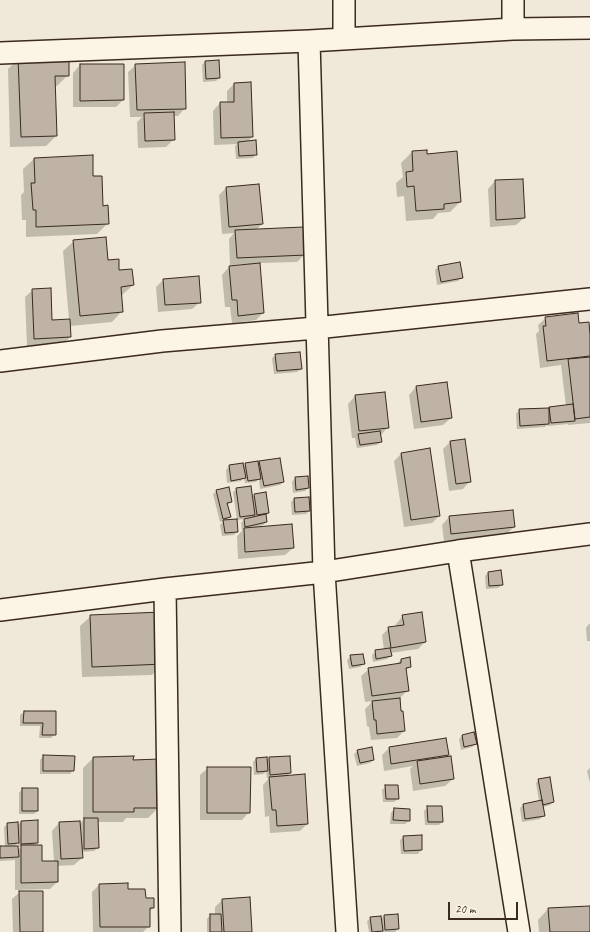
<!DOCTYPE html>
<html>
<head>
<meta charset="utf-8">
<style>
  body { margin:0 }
  #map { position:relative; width:590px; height:932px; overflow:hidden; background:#f0e9d9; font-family:Caveat,sans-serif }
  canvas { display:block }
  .scale { position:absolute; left:448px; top:902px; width:70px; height:18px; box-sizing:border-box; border:2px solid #3b2a1e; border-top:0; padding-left:5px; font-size:12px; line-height:14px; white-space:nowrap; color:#3b2a1e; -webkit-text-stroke:3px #fcf5e5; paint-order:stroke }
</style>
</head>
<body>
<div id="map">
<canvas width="590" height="932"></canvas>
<div class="scale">20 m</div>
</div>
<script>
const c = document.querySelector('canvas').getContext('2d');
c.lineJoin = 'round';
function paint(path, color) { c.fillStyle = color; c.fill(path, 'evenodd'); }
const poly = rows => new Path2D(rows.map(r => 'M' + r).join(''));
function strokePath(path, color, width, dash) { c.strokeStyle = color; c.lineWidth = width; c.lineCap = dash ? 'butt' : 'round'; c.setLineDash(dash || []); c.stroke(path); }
const shadow = poly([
  [19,58,68,75,57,86,54,86,56,136,46,146,10,147,8,69],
  [205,62,219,78,216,81,203,82,202,65],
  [80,65,123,65,123,100,116,107,73,107,73,73],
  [136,65,185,108,178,116,173,116,174,139,166,147,138,148,137,122,142,117,130,117,128,72],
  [234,84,252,137,247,142,256,154,253,158,236,159,235,146,237,144,214,145,213,111,220,103,227,103,227,91],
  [426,151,426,155,460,202,450,212,438,213,433,219,406,221,404,196,397,197,396,183,403,177,401,163,412,152],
  [92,156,92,177,108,223,97,234,26,237,26,220,22,220,21,195,24,192,23,169,34,159],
  [495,181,524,218,516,225,490,227,488,189],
  [226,188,262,224,255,231,304,255,297,262,259,263,263,313,256,320,232,323,230,307,225,307,222,275,229,267,248,266,248,264,230,265,229,239,234,233,222,234,219,195],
  [74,241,107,261,133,285,121,296,122,311,112,322,70,326,70,337,63,344,27,346,25,297,33,290,51,321,69,320,63,251],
  [438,267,461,278,458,281,437,285,435,270],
  [163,280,200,302,192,309,158,312,156,287],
  [546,318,578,324,590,345,590,423,568,425,568,424,548,426,548,424,545,427,517,429,516,414,519,410,549,409,566,406,561,365,540,368,536,334,539,331,538,325],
  [276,355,301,369,297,372,274,374,272,358],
  [416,387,451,418,443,425,414,429,409,395],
  [355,396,388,427,381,435,381,442,377,445,357,448,355,438,352,438,348,404],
  [464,440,470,481,463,489,449,491,443,449,450,442],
  [429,450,439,516,432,523,404,527,394,461,401,454],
  [260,462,283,482,280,485,260,489,259,479,256,482,245,483,244,478,241,481,227,483,226,470,229,466,242,464,243,467,246,464,258,464],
  [295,478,308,488,305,491,293,493,292,482],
  [237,489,252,498,254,495,268,513,265,515,266,522,263,525,256,527,256,528,293,548,285,555,238,559,237,536,242,531,241,523,245,519,236,520,237,531,234,535,222,536,220,525,224,521,220,522,213,494,217,491,231,501,228,505,229,517,225,521,237,520,233,492],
  [294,499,309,511,306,514,292,515,291,502],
  [449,517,514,527,507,534,444,541,442,525],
  [500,571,502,585,498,588,486,589,485,576,488,573],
  [91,616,163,664,152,675,82,677,80,626],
  [403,616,425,642,418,649,390,653,390,656,387,659,373,662,372,655,376,651,384,650,382,635,389,628,396,627,396,624],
  [589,624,590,624,590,641,587,641,586,628],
  [351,656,363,664,360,667,349,669,347,660],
  [401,660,410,667,405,671,408,690,400,698,399,698,400,712,404,731,397,738,371,740,369,727,367,726,365,709,373,701,365,702,361,676,369,669,395,665],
  [24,712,55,712,55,734,51,738,39,738,40,726,20,726,20,715],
  [474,733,476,744,472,747,461,750,459,739,462,736],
  [445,739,448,755,444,758,453,779,445,786,413,791,410,769,413,766,384,771,382,755,389,748],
  [358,751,373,760,370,763,357,766,354,754],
  [43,756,73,770,70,774,40,774,40,760],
  [289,757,290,773,287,776,307,824,300,831,270,833,269,816,265,817,263,785,270,777,267,778,266,771,264,774,254,775,253,762,256,759,267,760,269,758],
  [93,758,132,761,159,807,148,818,126,818,123,822,97,822,98,848,94,851,81,852,82,858,74,865,57,866,57,882,50,889,15,890,15,860,0,861,0,847,5,847,4,827,8,824,17,826,21,822,37,842,34,846,41,862,54,862,52,831,59,823,80,824,83,820,83,768],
  [18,843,18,847,22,846,17,851,14,847],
  [208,768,249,812,242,820,200,820,200,775],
  [590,768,590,783,587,771],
  [539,780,553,802,550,805,543,807,544,815,540,819,522,822,520,808,523,805,539,801,536,783],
  [386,786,398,799,394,802,383,802,382,790],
  [22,789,37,811,34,814,19,814,19,793],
  [428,807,442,822,439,825,425,825,424,811],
  [394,809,409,810,409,821,405,824,390,824,391,813],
  [404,837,421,850,418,854,401,854,400,840],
  [99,885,127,890,145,899,153,908,149,912,149,926,143,932,93,932,92,892],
  [20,892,42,932,13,932,12,899],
  [222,900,251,932,207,932,207,919,210,915,215,915,215,907],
  [590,907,590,932,539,932,538,920,548,909],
  [397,915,398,929,395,932,400,932,382,932,382,931,380,932,369,932,367,921,371,918,380,920,384,916]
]);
const building = poly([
  [69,55,69,76,55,76,57,136,21,137,18,57,69,55],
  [219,60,220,78,206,79,205,61,219,60],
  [185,62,186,109,137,110,135,64,185,62],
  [80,64,124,64,124,100,80,101,80,64],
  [251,82,253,137,221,138,220,102,234,102,234,83,251,82],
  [174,112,175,140,145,141,144,113,174,112],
  [256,140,257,155,239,156,238,142,256,140],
  [427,150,427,154,457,151,461,202,444,204,444,209,416,211,414,186,407,187,406,172,413,171,412,151,427,150],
  [93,155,93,176,102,176,103,206,108,205,109,224,36,227,36,210,33,210,31,183,35,183,34,158,93,155],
  [523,179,525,218,496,220,495,180,523,179],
  [259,184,263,224,229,227,226,187,259,184],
  [304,227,306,255,237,258,235,230,304,227],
  [106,237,108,260,119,259,119,270,132,269,134,285,121,287,123,312,80,316,73,240,106,237],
  [460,262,463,278,441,282,438,266,460,262],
  [260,263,264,313,238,316,237,300,232,300,229,266,260,263],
  [199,276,201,303,165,305,163,279,199,276],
  [51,288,52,320,70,319,71,337,34,339,32,289,51,288],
  [578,313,579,323,589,322,590,335,590,356,547,361,543,326,546,326,545,317,578,313],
  [300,352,302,369,277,371,275,354,300,352],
  [590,357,590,417,575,419,568,359,590,357],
  [447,382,452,418,421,422,416,386,447,382],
  [385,392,389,428,359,431,355,395,385,392],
  [573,404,575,421,551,423,549,407,573,404],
  [549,408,549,424,520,426,519,409,549,408],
  [380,431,382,442,360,445,358,434,380,431],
  [465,439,471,482,456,484,450,441,465,439],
  [430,448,440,516,411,520,401,453,430,448],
  [280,458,284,482,264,486,259,461,280,458],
  [258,461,261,479,248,481,245,463,258,461],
  [243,463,246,478,231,481,229,465,243,463],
  [308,476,309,488,296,490,295,477,308,476],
  [251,486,255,515,240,517,236,488,251,486],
  [229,487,232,502,227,503,231,517,223,519,216,490,229,487],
  [266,492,269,513,257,515,254,494,266,492],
  [309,497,310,511,295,512,294,498,309,497],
  [513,510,515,527,451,534,449,516,513,510],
  [266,514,267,522,245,527,244,519,266,514],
  [237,519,238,532,225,533,223,520,237,519],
  [292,524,294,548,245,552,244,528,292,524],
  [501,570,503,585,489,586,488,572,501,570],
  [162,612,164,664,92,667,90,615,162,612],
  [422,612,426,642,391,648,388,627,404,625,402,615,422,612],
  [390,648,392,656,376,659,375,650,390,648],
  [363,654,365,664,352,666,350,655,363,654],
  [410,657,411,667,406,668,409,691,372,696,368,668,401,663,401,659,410,657],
  [400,698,401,711,403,711,405,731,377,734,376,720,374,720,372,701,400,698],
  [24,711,56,711,56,735,42,735,43,723,23,723,24,711],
  [474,732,477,744,464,747,462,735,474,732],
  [446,738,449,755,391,764,389,747,446,738],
  [372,747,374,760,360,763,357,750,372,747],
  [43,755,75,756,74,771,43,771,43,755],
  [134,756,133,760,160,759,160,808,134,808,134,812,93,812,93,757,134,756],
  [290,756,291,773,270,775,269,757,290,756],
  [451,756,454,779,420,784,417,761,451,756],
  [267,757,268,771,257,772,256,758,267,757],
  [207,767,251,767,250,813,207,813,207,767],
  [305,774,308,824,277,826,276,810,272,810,269,777,305,774],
  [550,777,554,802,543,805,538,779,550,777],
  [385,785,398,785,399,799,386,799,385,785],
  [22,788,38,788,38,811,22,811,22,788],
  [542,800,545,816,525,819,523,804,542,800],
  [427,806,442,806,443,822,428,822,427,806],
  [394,808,410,809,410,821,393,820,394,808],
  [84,818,98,818,99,848,84,849,84,818],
  [38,820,38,843,21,844,21,821,38,820],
  [80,821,83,858,61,859,59,822,80,821],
  [18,822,19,843,8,844,7,823,18,822],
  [422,835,422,850,404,851,403,836,422,835],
  [21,845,42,845,42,861,58,861,58,882,21,883,21,845],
  [0,846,18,846,19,857,0,858,0,846],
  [128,883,128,889,145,889,146,898,154,898,154,908,150,908,150,927,100,927,99,884,128,883],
  [19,891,43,891,43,932,20,932,19,891],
  [250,897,252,932,224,932,222,899,250,897],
  [590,906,590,932,550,932,548,908,590,906],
  [210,914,221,914,222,932,210,932,210,914],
  [398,914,399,929,385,930,384,915,398,914],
  [381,916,383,931,372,932,370,917,381,916]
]);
const street = poly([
  [513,0,513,29],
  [344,39,344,0],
  [309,41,324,572,347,932],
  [0,53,309,41,513,29,590,28],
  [0,361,162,341,316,328,590,299],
  [458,551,519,932],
  [165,589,170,932],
  [0,610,165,589,324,572,458,551,590,534]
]);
paint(shadow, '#0003');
paint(building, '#beb3a4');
strokePath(building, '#3b2a1e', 1);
strokePath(street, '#3b2a1e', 24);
strokePath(street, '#fcf5e5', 21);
</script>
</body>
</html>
